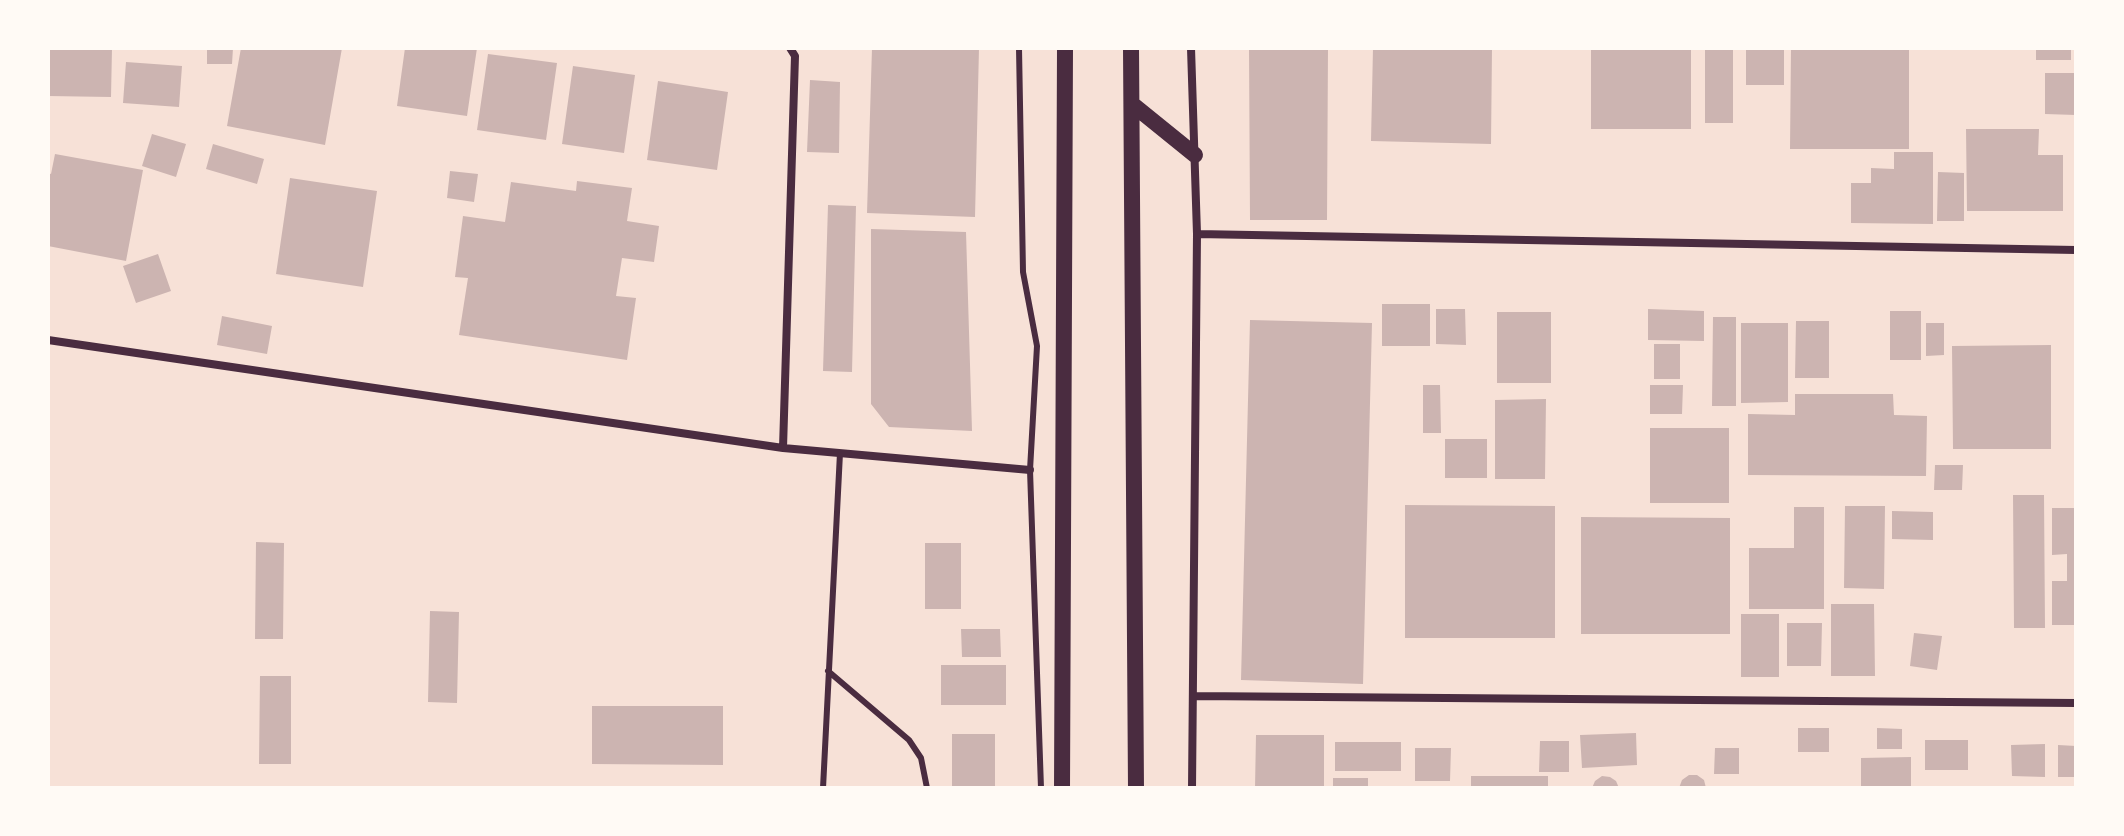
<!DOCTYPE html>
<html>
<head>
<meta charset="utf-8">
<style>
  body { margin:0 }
  #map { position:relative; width:2124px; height:836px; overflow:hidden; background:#f7e1d7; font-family:Rubik,sans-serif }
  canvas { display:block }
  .frame { position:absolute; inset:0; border:50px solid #fffaf5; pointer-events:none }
</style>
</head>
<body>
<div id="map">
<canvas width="2124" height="836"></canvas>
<div class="frame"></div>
</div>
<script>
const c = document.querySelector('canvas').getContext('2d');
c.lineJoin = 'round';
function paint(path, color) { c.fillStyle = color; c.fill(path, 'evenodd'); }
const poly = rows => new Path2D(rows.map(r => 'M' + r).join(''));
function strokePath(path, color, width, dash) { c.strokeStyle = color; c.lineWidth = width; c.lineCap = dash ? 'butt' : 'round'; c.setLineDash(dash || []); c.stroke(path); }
const building = poly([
  [48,48,112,48,111,97,48,96],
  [207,48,233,48,232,64,207,64],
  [241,48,342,48,325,145,227,126],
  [405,48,477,48,467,116,397,106],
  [872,48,979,48,975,217,867,213],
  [1249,48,1328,48,1327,220,1250,220],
  [1373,48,1492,48,1491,144,1371,141],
  [1591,48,1691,48,1691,129,1591,129],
  [1746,48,1784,48,1784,85,1746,85],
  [1791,48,1909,48,1909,149,1790,149],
  [2036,48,2071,48,2071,60,2036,60],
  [1705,50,1733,50,1733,123,1705,123],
  [488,54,557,63,546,140,477,130],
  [126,62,182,66,179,107,123,103],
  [573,66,635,75,624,153,562,144],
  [2045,73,2076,73,2076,115,2045,114],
  [810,80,840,82,839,153,807,152],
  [658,81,728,92,717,170,647,160],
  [1966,129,2039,129,2038,155,2063,155,2063,211,1967,211],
  [152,134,186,144,176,177,142,166],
  [213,144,264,159,257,184,206,169],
  [1894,152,1933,152,1933,224,1851,223,1851,183,1871,183,1871,168,1894,169],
  [55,154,143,170,126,261,48,246,48,173,51,174],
  [450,171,478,174,474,202,447,198],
  [1938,172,1964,173,1964,221,1937,221],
  [290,178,377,191,363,287,276,274],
  [577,181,632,188,627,221,659,226,654,262,622,258,616,296,636,298,627,360,459,335,468,278,455,277,463,216,505,222,511,182,576,191],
  [828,205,856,206,852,372,823,371],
  [871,229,966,232,972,431,889,427,871,404],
  [158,254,171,291,136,303,123,266],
  [1382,304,1430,304,1430,346,1382,346],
  [1436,309,1465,309,1466,345,1436,344],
  [1648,309,1704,311,1704,341,1648,340],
  [1890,311,1921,311,1921,360,1890,360],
  [1497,312,1551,312,1551,383,1497,383],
  [222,316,272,326,267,354,217,345],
  [1713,317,1736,317,1736,406,1712,406],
  [1250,320,1372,323,1363,684,1241,680],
  [1796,321,1829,321,1829,378,1795,378],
  [1741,323,1788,323,1788,402,1741,403],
  [1926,323,1944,323,1944,355,1926,356],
  [1654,344,1680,344,1680,379,1654,379],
  [2051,345,2051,449,1953,449,1952,346],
  [1423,385,1440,385,1441,433,1423,433],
  [1650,385,1683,385,1682,414,1650,414],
  [1795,394,1893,394,1894,415,1927,416,1926,476,1748,475,1748,414,1795,415],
  [1546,399,1545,479,1495,479,1495,400],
  [1650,428,1729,428,1729,503,1650,503],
  [1445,439,1487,439,1487,478,1445,478],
  [1935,465,1963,465,1962,490,1934,490],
  [2013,495,2044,495,2045,628,2014,628],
  [1405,505,1555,506,1555,638,1405,638],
  [1845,506,1885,506,1884,589,1844,588],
  [1794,507,1824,507,1824,609,1749,609,1749,548,1794,548],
  [2052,508,2076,508,2076,625,2052,625,2052,581,2067,581,2067,554,2052,555],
  [1892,511,1933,512,1933,540,1892,539],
  [1581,517,1730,518,1730,634,1581,634],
  [256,542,284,543,283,639,255,639],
  [925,543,961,543,961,609,925,609],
  [1831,604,1874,604,1875,676,1831,676],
  [430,611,459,612,457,703,428,702],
  [1741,614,1779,614,1779,677,1741,677],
  [1787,623,1822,623,1821,666,1787,666],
  [961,629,1000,629,1001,657,962,657],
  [1914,633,1942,636,1937,670,1910,666],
  [941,665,1006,665,1006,705,941,705],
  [260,676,291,676,291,764,259,764],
  [592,706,723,706,723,765,592,764],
  [1798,728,1829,728,1829,752,1798,752],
  [1877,728,1902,729,1902,749,1877,749],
  [1636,733,1637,765,1582,768,1580,735],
  [952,734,995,734,995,788,952,788],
  [1256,735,1324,735,1324,788,1255,788],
  [1925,740,1968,740,1968,770,1925,770],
  [1540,741,1569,741,1569,772,1539,772],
  [1335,742,1401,742,1401,771,1335,771],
  [2045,744,2045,777,2012,776,2011,745],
  [2058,745,2076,746,2076,777,2058,777],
  [1415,748,1451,748,1450,781,1415,781],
  [1715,748,1739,748,1739,774,1714,774],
  [1911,757,1911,788,1861,788,1861,758],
  [1689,775,1697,775,1704,780,1706,788,1679,788,1682,780],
  [1471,776,1548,776,1548,788,1471,788],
  [1602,776,1610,777,1616,781,1619,788,1592,788,1595,781],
  [1333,778,1368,778,1368,788,1333,788]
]);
const service = poly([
  [1019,48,1023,272,1037,346,1030,470,1041,788],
  [828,671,909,740,921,758,927,788],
  [823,788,840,453]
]);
const minor = poly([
  [1191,48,1197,234,1192,788],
  [1197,234,2076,250],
  [48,340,783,448,1030,470],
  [783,448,795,56,790,48],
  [1193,696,2076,703]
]);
const secondary = poly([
  [1131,48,1136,788],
  [1132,104,1195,155],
  [1062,788,1065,48]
]);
paint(building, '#ccb4b1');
strokePath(service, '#4a2c40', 6);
strokePath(minor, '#4a2c40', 8);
strokePath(secondary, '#4a2c40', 16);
</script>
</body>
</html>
